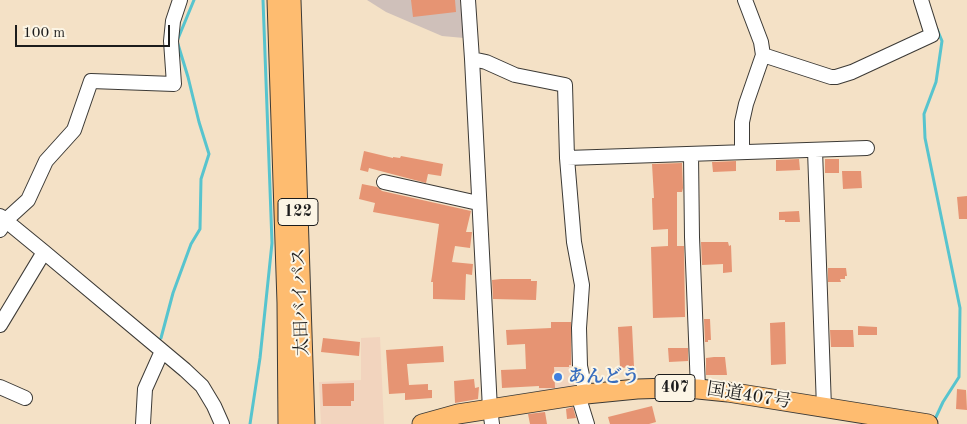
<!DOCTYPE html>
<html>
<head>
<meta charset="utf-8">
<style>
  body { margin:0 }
  #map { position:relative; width:967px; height:424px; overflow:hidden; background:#f4e1c6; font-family:"Old Standard TT",serif }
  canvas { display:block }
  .scale { position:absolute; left:15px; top:25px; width:155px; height:22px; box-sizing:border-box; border:2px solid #1c1c1c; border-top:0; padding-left:6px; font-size:15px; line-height:18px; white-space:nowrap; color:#1c1c1c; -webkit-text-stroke:4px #fcf5e5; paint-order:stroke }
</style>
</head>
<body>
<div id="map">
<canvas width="967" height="424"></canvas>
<div class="scale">100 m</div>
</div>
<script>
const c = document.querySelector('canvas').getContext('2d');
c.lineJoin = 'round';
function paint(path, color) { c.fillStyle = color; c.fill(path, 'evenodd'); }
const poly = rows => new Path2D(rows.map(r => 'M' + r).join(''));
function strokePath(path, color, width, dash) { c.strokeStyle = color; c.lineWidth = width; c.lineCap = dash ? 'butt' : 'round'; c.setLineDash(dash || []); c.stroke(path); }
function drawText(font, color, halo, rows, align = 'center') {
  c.font = font + ' "Old Standard TT","Noto Serif JP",serif'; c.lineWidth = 4; c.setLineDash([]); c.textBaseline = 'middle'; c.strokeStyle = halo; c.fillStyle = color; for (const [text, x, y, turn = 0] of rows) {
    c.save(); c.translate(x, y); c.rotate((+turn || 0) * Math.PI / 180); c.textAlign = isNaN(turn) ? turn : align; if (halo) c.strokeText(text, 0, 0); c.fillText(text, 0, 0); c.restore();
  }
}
const built = poly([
  [380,337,384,424,321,424,319,382,361,380,361,338],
  [577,349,581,386,539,393,537,351]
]);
const industrial = poly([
  [367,0,460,0,464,38,442,36,386,12]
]);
const stream = poly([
  [161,338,173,293,191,244,200,229,201,179,209,154,199,122,188,77,177,41,194,0],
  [936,417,943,402,959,377,960,308,925,138,924,114,936,82,942,41,937,29],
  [250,424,260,358,272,243,263,0]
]);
const building = poly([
  [411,0,455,0,456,12,413,17],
  [364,151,393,158,393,157,400,158,401,156,443,164,441,176,428,174,426,183,369,168,368,172,360,170],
  [799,159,800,170,776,171,776,160],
  [825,159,839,159,839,173,825,173],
  [736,161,736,171,713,172,712,162],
  [682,163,683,188,682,192,677,192,677,246,684,246,685,317,653,318,651,247,668,246,668,229,653,230,652,198,654,198,652,164],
  [842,171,861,171,862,188,843,189],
  [362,184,377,187,382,191,471,211,466,232,472,232,470,248,455,246,452,262,473,264,472,275,466,274,465,300,433,299,433,282,431,282,432,276,439,224,373,212,375,203,359,199],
  [967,196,967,219,959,219,957,197],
  [799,211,800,222,785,222,785,220,779,220,779,212],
  [701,242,728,242,729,246,731,245,732,272,723,273,723,264,702,265],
  [828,268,846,268,847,276,845,276,845,279,840,279,841,282,828,282],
  [501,279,531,279,531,281,537,281,536,300,493,299,492,280],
  [704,319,710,319,711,340,708,340,708,342,705,342],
  [551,322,571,322,571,365,569,365,569,367,554,367,555,388,539,388,539,386,502,388,501,370,526,369,525,344,507,345,506,330,551,328],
  [785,322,786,364,771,365,770,323],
  [632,326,634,367,620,368,618,327],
  [858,326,877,327,877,335,858,335],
  [830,330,853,330,854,347,831,347],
  [323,338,360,342,359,356,321,352],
  [443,346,444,362,407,364,409,385,428,384,428,390,432,390,432,398,405,400,405,393,389,394,386,350],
  [668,348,688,348,688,361,669,362],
  [714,357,725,357,727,375,706,375,706,358],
  [474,379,475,388,479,387,478,399,455,403,454,381],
  [354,383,354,401,351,401,351,406,323,406,322,384],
  [957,389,966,390,967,410,956,409],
  [652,406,656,422,649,424,610,424,608,417],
  [573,407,576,418,567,419,566,409],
  [545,412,547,424,530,424,528,414]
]);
const minor = poly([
  [468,0,472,59,490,409,492,424],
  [763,55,831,77,836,77,852,72,932,35,921,0],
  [472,59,486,62,515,75,565,85,567,158,574,242,582,285,579,328,580,366,586,394],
  [815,150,824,408],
  [742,152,742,122,746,104,763,55,761,42,745,0],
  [691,155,692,237,698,389],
  [567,158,867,148],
  [384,182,478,203],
  [0,216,44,252,185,370,202,386,214,406,222,424],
  [0,230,6,220,28,200,46,161,74,130,91,81,174,84,171,41,173,21,180,0],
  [0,325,44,252],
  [0,387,25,398],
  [578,395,587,424],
  [143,424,145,389,162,351]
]);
const highway = poly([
  [277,0,287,303,288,424],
  [291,0,305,424],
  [422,424,458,414,586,394,637,389,670,388,698,389,728,392,928,424]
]);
const markers = [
  [558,377,5,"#3f7fe0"]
];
const shields = [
  [298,212,40],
  [675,388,40]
];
const shieldNames = [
  ["122",298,212],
  ["407",675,388]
];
const streetNames = [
  ["太田バイパス",301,302,-92],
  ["国道407号",749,396,9]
];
const shopNames = [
  ["あんどう",568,377]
];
paint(built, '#f2d4be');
paint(industrial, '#cfc0ba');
strokePath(stream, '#57c4ce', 3);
paint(building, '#e69473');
strokePath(minor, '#3c3a36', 16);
strokePath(highway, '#3c3a36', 21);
strokePath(minor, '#fff', 14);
strokePath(highway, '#febc70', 19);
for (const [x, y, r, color] of markers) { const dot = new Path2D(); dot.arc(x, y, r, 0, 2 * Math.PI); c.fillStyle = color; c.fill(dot); strokePath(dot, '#fcf5e5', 2); }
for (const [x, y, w] of shields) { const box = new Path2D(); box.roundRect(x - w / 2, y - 13.5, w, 27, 4); c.fillStyle = '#fcf5e5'; c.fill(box); strokePath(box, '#1c1c1c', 1); }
drawText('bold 16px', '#1c1c1c', null, shieldNames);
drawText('18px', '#1c1c1c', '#fcf5e5', streetNames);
drawText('bold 18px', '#366cbe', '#fcf5e5', shopNames, 'left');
</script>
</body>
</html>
